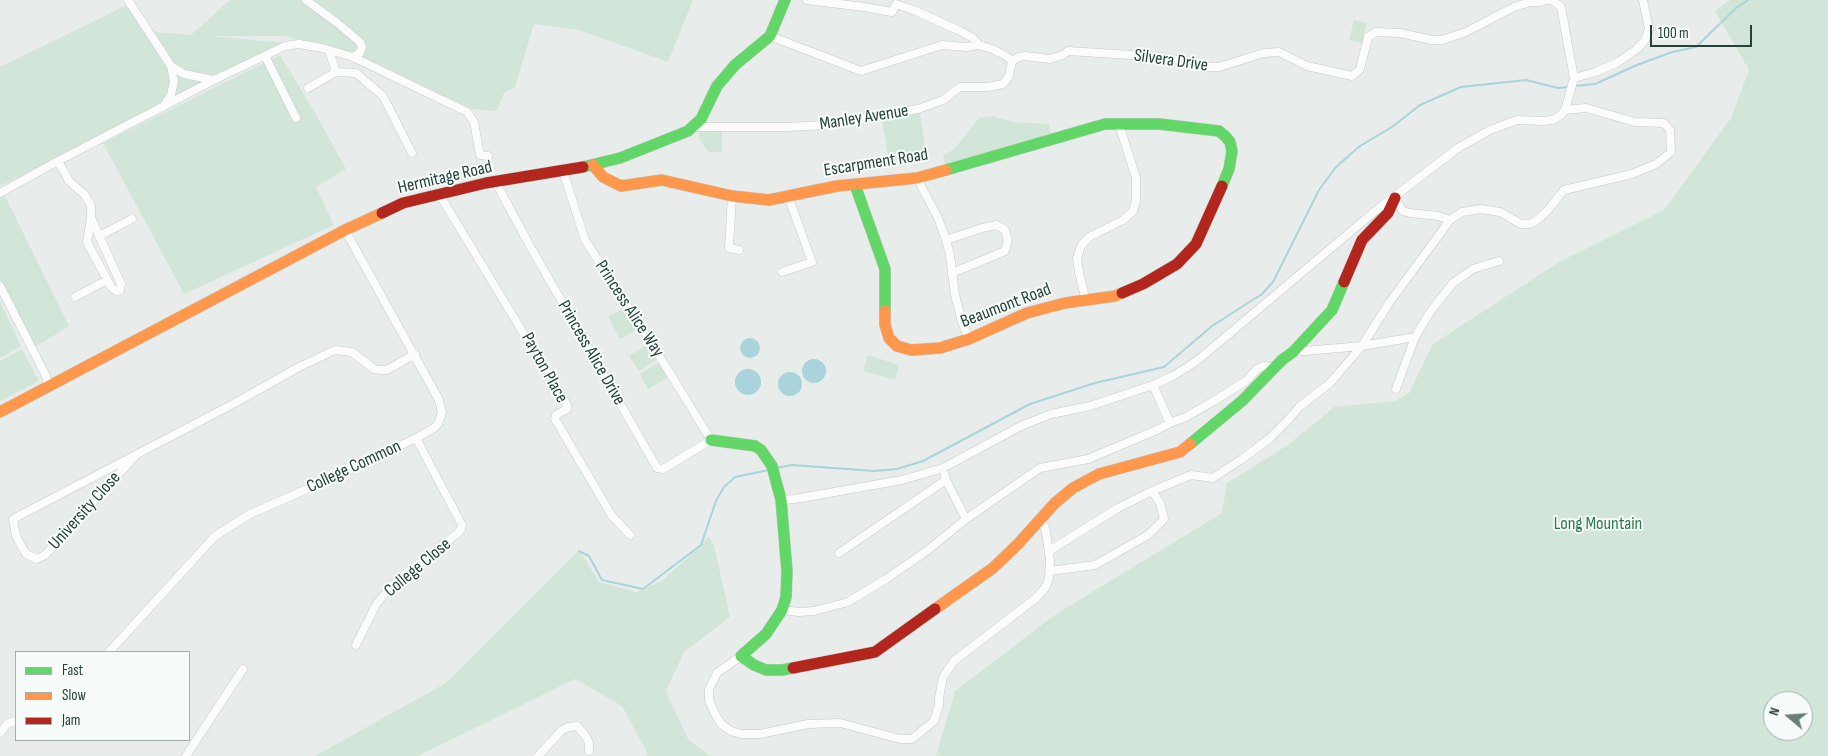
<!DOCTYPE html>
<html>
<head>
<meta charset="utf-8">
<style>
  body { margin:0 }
  #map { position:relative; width:1828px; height:756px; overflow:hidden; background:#e8edeb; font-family:"Sofia Sans Condensed",sans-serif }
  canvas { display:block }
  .legend { position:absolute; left:15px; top:651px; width:175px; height:90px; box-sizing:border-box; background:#f7fbf9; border:1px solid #a3b1ad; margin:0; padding:6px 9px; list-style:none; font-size:15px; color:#24423a }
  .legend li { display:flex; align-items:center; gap:10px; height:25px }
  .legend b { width:25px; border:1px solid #a3b1ad }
  .north { position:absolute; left:1763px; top:691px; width:50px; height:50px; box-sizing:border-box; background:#f7fbf9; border:1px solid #a3b1ad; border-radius:50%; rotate:288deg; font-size:14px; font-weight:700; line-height:20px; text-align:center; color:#24423a }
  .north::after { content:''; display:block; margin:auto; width:18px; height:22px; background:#697e78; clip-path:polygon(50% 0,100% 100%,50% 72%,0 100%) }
  .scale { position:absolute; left:1650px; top:25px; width:102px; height:22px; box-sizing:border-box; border:2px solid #24423a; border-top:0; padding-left:6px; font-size:15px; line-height:18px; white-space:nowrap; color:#24423a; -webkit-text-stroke:4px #f7fbf9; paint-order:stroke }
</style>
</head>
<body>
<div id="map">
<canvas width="1828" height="756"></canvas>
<ul class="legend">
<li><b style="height:6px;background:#63d668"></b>Fast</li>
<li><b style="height:6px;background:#ff974d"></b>Slow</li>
<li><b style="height:6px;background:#b3261e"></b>Jam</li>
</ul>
<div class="north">N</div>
<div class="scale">100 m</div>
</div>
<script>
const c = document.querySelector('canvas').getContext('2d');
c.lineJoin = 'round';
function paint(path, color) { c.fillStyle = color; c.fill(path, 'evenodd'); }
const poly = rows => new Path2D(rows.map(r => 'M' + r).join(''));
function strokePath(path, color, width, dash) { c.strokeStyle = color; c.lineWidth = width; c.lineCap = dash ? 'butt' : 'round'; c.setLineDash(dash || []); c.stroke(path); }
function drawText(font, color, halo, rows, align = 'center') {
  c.font = font + ' "Sofia Sans Condensed",sans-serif'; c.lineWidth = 4; c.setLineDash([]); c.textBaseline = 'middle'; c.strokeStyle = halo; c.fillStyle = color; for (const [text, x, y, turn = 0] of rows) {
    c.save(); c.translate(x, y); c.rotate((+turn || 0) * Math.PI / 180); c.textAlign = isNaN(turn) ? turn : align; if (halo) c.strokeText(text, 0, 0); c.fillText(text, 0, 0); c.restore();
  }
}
const green = poly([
  [230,0,693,0,668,62,579,30,534,24,515,87,504,93,497,111,472,109,352,52,284,36,211,36,286,43,0,186,0,67,125,6,156,32,191,35],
  [1730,0,1828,0,1828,756,936,756,955,691,1056,614,1222,513,1227,483,1288,445,1334,407,1395,401,1409,393,1433,344,1559,262,1664,210,1731,118,1749,70,1715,11],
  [1773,701,1803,701,1803,731,1773,731],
  [1354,20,1367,23,1362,43,1349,40],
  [280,55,314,111,346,169,316,187,334,225,184,294,103,143],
  [920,113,926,154,889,161,882,120],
  [992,116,1013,122,1049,124,1051,134,945,165,943,156,955,148,979,118],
  [722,126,722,152,708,152,700,140,697,129],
  [4,194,69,326,35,347,0,280,0,196],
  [0,301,21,346,0,358],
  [626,307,638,329,620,339,608,317],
  [648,344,658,359,639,371,629,356],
  [22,349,39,381,0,401,0,361],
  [868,355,899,365,895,380,863,371],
  [660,362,669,377,648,389,640,374],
  [709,537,714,545,730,617,684,652,666,691,688,739,710,756,645,756,648,754,622,706,575,679,418,756,315,756,446,683,579,550,599,582,636,592,661,582]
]);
const water = poly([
  '740 348a10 10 0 1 1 20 0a10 10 0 1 1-20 0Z',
  '802 371a12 12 0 1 1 24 0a12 12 0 1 1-24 0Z',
  '735 382a13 13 0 1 1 26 0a13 13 0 1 1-26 0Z',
  '778 384a12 12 0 1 1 24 0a12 12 0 1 1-24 0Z'
]);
const stream = poly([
  [1574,86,1595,84,1637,65,1672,52,1696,47,1736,8,1748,0],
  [776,468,792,465,874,471,897,469,923,461,1030,404,1095,383,1164,367,1212,326,1262,294,1273,282,1319,190,1336,167,1360,146,1392,127,1420,105,1461,87,1526,80,1558,88,1569,87],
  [579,551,589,556,602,580,643,589,701,545,716,501,724,487,735,477,769,470]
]);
const street = poly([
  [128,0,171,66,174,81,171,95,163,107],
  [306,0,336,22,360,42,362,47,360,53,353,57],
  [807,0,864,7,892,12,896,4,916,11,960,31,973,38,979,45],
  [770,36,861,71,942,45,967,47,979,45,992,49,1006,56,1012,61,1019,57,1025,56,1050,59,1063,55,1068,51,1163,57,1208,67,1219,67,1264,53,1279,52,1307,66,1352,76,1360,69,1368,37,1376,32,1400,33,1432,40,1442,40,1466,32,1514,7,1530,2,1540,2,1547,0],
  [329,50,336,72],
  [265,56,296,118],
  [171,66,184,74,214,80],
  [1574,78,1596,72,1618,62,1637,49,1645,40,1649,29,1643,0],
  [308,88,336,72,356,73,383,96,412,153],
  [693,127,787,127,825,125,918,109,943,100,960,87,988,87,1003,84,1009,76,1012,61],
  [58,161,69,181,85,195,91,206,91,218,87,242,111,287,116,291,120,290,121,284,91,218],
  [917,178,938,218,946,240,950,255,955,295,962,322,969,339],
  [496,183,530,246,657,468,663,469,711,440,647,336,585,240,563,171],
  [0,193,58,161,214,80,285,46,299,44,322,48,353,57,467,112,474,122,480,155,488,156],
  [439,194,567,405,567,409,556,415,555,419,612,516,630,535],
  [732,196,729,248,739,250],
  [1450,220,1462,212,1481,209,1500,212,1521,224,1529,224,1536,221,1548,210,1564,190,1632,174,1656,164,1671,152,1670,130,1664,123,1635,122,1586,108,1565,110],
  [99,236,132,219],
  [946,240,982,228,997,225,1005,230,1008,240,1005,251,952,273],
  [782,272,812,262,788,196],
  [0,286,45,374,49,386],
  [75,297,107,280],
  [1086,301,1079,272,1077,258,1081,246,1089,237,1123,220,1133,211,1136,201,1136,178,1119,124],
  [1293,352,1362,346,1389,303,1450,220,1438,216,1410,213,1403,211,1395,198],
  [1153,385,1170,423],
  [1396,389,1415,337],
  [136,455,45,555,37,559,26,554,16,536,13,519,235,403,299,367,335,350,352,352,374,369,381,370,387,370,415,354],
  [943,468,946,480,966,519],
  [781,500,795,499,902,480,943,468,1021,426,1051,414,1090,406,1153,385,1173,376,1198,360,1374,212,1458,148,1490,130,1517,120,1543,121,1553,120,1561,115,1565,110,1574,78,1561,7,1552,0],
  [1049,551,1118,508,1152,491,1191,475,1213,478,1242,459,1269,439,1289,419,1299,407,1330,383,1362,346,1415,337,1430,312,1453,283,1473,269,1499,261],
  [839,553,946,480],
  [1050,571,1095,565,1148,535,1164,519,1160,503,1152,491],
  [782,610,799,612,814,611,848,602,886,579,928,550,966,519,1040,468,1088,459,1157,430,1170,423,1186,417,1212,402,1246,381,1257,369,1264,366,1275,368],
  [356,645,377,603,390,588,405,574,458,533,461,529,462,525,416,438],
  [109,652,215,536,250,514,337,476,416,438,434,428,438,424,442,413,439,400,345,230],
  [741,656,717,673,709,689,709,700,714,712,721,724,731,731,741,734,760,734,808,724,840,723,900,739,912,739,934,721,939,705,939,698,943,677,954,661,1036,598,1045,588,1049,579,1050,559,1045,527,1039,521],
  [0,733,8,723,16,721],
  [186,756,243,669],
  [538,756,562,730,569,727,577,726,585,735,589,743,589,751]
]);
const fast = poly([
  [583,167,620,158,688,131,701,119,717,86,735,65,770,36,785,0],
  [946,170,1105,124,1159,124,1219,131,1226,137,1230,142,1232,151,1229,169,1222,186],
  [855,185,885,269,885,311],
  [711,440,755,446,761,450,772,466,781,500,787,571,786,597,782,610,766,634,741,656,754,665,766,670,782,670,793,668],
  [1190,444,1242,401,1282,360,1293,352,1332,310,1344,282]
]);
const slow = poly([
  [593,165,603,177,621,186,662,180,732,196,769,200,837,186,917,178,946,170],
  [885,311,885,325,889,338,897,346,911,350,940,348,969,339,1027,313,1065,303,1115,296,1122,293],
  [0,412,345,230,382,213],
  [935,609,993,568,1018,544,1055,503,1073,488,1099,474,1180,452,1190,444]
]);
const jam = poly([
  [382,213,403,203,486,183,583,167],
  [1344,282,1362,240,1388,213,1395,198],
  [1122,293,1143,284,1177,264,1196,244,1222,186],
  [793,668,875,652,935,609]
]);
const streetNames = [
  ["Silvera Drive",1171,61,8],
  ["Manley Avenue",864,118,-9],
  ["Escarpment Road",876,163,-9],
  ["Hermitage Road",445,178,-13],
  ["Beaumont Road",1006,306,-21],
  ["Princess Alice Way",629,309,57],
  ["Princess Alice Drive",591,353,60],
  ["Payton Place",544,368,61],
  ["College Common",354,467,-25],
  ["University Close",85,511,-48],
  ["College Close",418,568,-40]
];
const parkNames = [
  ["Long Mountain",1598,524]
];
paint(green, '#d1e6d8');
paint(water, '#a9d4db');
strokePath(stream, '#a9d4db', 2);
strokePath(street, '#c5cac8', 9);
strokePath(fast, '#c3cbc8', 12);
strokePath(slow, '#c3cbc8', 12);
strokePath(jam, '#c3cbc8', 12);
strokePath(street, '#fcfcfc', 8);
strokePath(fast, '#63d668', 11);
strokePath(slow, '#ff974d', 11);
strokePath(jam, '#b3261e', 11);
drawText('18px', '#24423a', '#f7fbf9', streetNames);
drawText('18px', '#2d7a4b', '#f7fbf9', parkNames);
</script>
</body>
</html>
